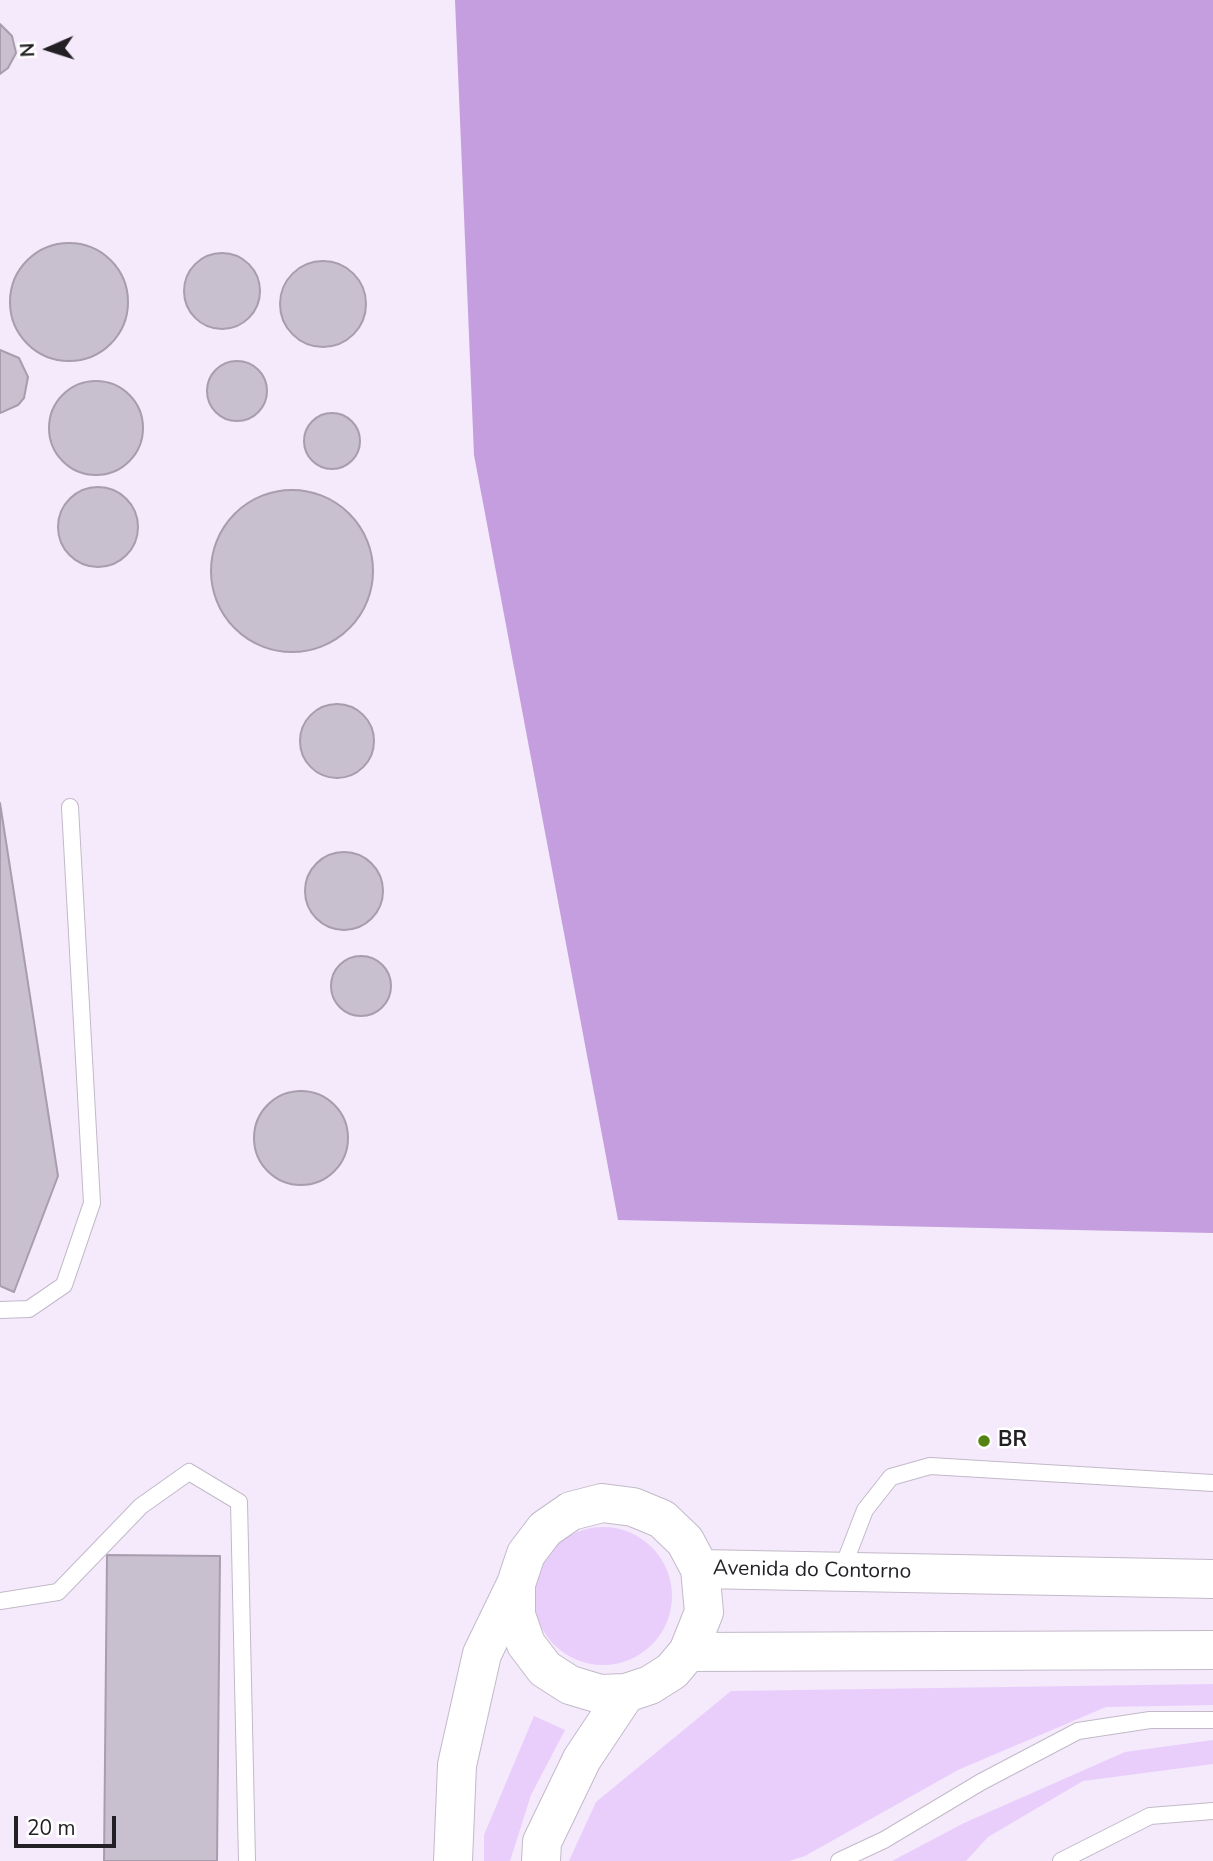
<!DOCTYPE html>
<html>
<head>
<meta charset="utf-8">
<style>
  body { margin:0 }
  #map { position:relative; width:1213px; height:1861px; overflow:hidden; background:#f4eafb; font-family:"Nunito Sans",sans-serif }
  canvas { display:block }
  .north { position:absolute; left:14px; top:14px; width:70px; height:70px; -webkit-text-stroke:5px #fff; paint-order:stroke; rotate:267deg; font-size:19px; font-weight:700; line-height:28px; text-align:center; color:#221f25 }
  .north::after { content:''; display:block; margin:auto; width:24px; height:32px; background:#221f25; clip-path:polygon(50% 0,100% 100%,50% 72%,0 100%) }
  .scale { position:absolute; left:14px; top:1816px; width:102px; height:32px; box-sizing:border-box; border:4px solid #221f25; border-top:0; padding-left:9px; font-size:21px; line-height:24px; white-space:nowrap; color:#221f25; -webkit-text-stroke:5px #fff; paint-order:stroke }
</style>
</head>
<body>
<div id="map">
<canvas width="1213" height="1861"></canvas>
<div class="north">N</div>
<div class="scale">20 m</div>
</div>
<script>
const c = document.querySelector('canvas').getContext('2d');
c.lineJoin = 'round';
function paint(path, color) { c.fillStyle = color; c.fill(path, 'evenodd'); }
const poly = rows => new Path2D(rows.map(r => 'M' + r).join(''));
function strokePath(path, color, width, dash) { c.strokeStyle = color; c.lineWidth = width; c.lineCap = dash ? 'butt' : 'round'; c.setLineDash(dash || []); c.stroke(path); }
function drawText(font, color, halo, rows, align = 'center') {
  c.font = font + ' "Nunito Sans",sans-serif'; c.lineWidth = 5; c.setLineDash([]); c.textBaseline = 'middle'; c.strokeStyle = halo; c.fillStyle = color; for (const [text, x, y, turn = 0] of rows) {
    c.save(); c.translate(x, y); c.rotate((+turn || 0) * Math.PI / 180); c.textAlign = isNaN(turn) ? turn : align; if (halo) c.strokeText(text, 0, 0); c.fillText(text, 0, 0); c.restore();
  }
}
const green = poly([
  '534 1596a69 69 0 1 1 138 0a69 69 0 1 1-138 0Z',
  [1213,1684,1213,1705,1106,1707,958,1770,805,1856,789,1861,569,1861,596,1802,731,1691],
  [534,1716,565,1730,531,1795,510,1861,484,1861,484,1835],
  [1213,1740,1213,1764,1083,1781,988,1837,966,1861,892,1861,964,1823,1125,1752]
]);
const forest = poly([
  [455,0,1213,0,1213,1233,618,1220,474,455]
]);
const building = poly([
  [0,24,12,36,16,53,8,68,0,74,0,24],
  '10 302a59 59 0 1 1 118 0a59 59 0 1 1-118 0Z',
  '184 291a38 38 0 1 1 76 0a38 38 0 1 1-76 0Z',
  '280 304a43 43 0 1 1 86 0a43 43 0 1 1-86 0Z',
  [0,350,19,358,28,377,24,398,18,405,0,413,0,350],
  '207 391a30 30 0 1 1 60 0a30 30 0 1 1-60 0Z',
  '49 428a47 47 0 1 1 94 0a47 47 0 1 1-94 0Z',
  '304 441a28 28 0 1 1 56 0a28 28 0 1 1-56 0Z',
  '58 527a40 40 0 1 1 80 0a40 40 0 1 1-80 0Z',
  '211 571a81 81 0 1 1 162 0a81 81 0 1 1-162 0Z',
  '300 741a37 37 0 1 1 74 0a37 37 0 1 1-74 0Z',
  [0,803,58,1176,14,1292,0,1286,0,803],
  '305 891a39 39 0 1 1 78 0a39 39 0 1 1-78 0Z',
  '331 986a30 30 0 1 1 60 0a30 30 0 1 1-60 0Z',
  '254 1138a47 47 0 1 1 94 0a47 47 0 1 1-94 0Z',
  [107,1555,220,1556,217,1861,104,1861,107,1555]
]);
const lane = poly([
  [0,1310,29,1309,64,1285,92,1203,70,807],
  [841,1572,865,1510,891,1477,930,1466,1213,1483],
  [0,1601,58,1592,141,1506,189,1472,239,1502,247,1861],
  [839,1861,884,1840,981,1782,1078,1731,1150,1720,1213,1720],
  [1061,1861,1150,1816,1213,1811]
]);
const secondary = poly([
  [700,1569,1213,1579],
  [688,1652,1213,1650],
  [453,1861,457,1765,482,1654,516,1584,526,1554,545,1529,571,1511,602,1503,633,1507,662,1519,685,1541,700,1569,704,1612,688,1652,672,1671,650,1685,626,1693,600,1694,570,1685,545,1669,526,1644,516,1615,516,1584],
  [541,1861,542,1842,582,1759,626,1693]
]);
const markers = [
  [984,1441,7,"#548313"]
];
const poiNames = [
  ["BR",998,1441]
];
const streetNames = [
  ["Avenida do Contorno",812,1571,1]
];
paint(green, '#e9cefc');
paint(forest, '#c49ede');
paint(building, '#c8bfcf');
strokePath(building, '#a79dae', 2);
strokePath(lane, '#c2b9c9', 18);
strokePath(secondary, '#c2b9c9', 40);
strokePath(lane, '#fff', 16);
strokePath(secondary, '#fff', 38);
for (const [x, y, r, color] of markers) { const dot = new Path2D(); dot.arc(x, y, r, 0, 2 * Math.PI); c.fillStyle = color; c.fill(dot); strokePath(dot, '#fff', 2.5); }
drawText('bold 21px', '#221f25', '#fff', poiNames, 'left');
drawText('21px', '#221f25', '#fff', streetNames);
</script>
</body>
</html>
